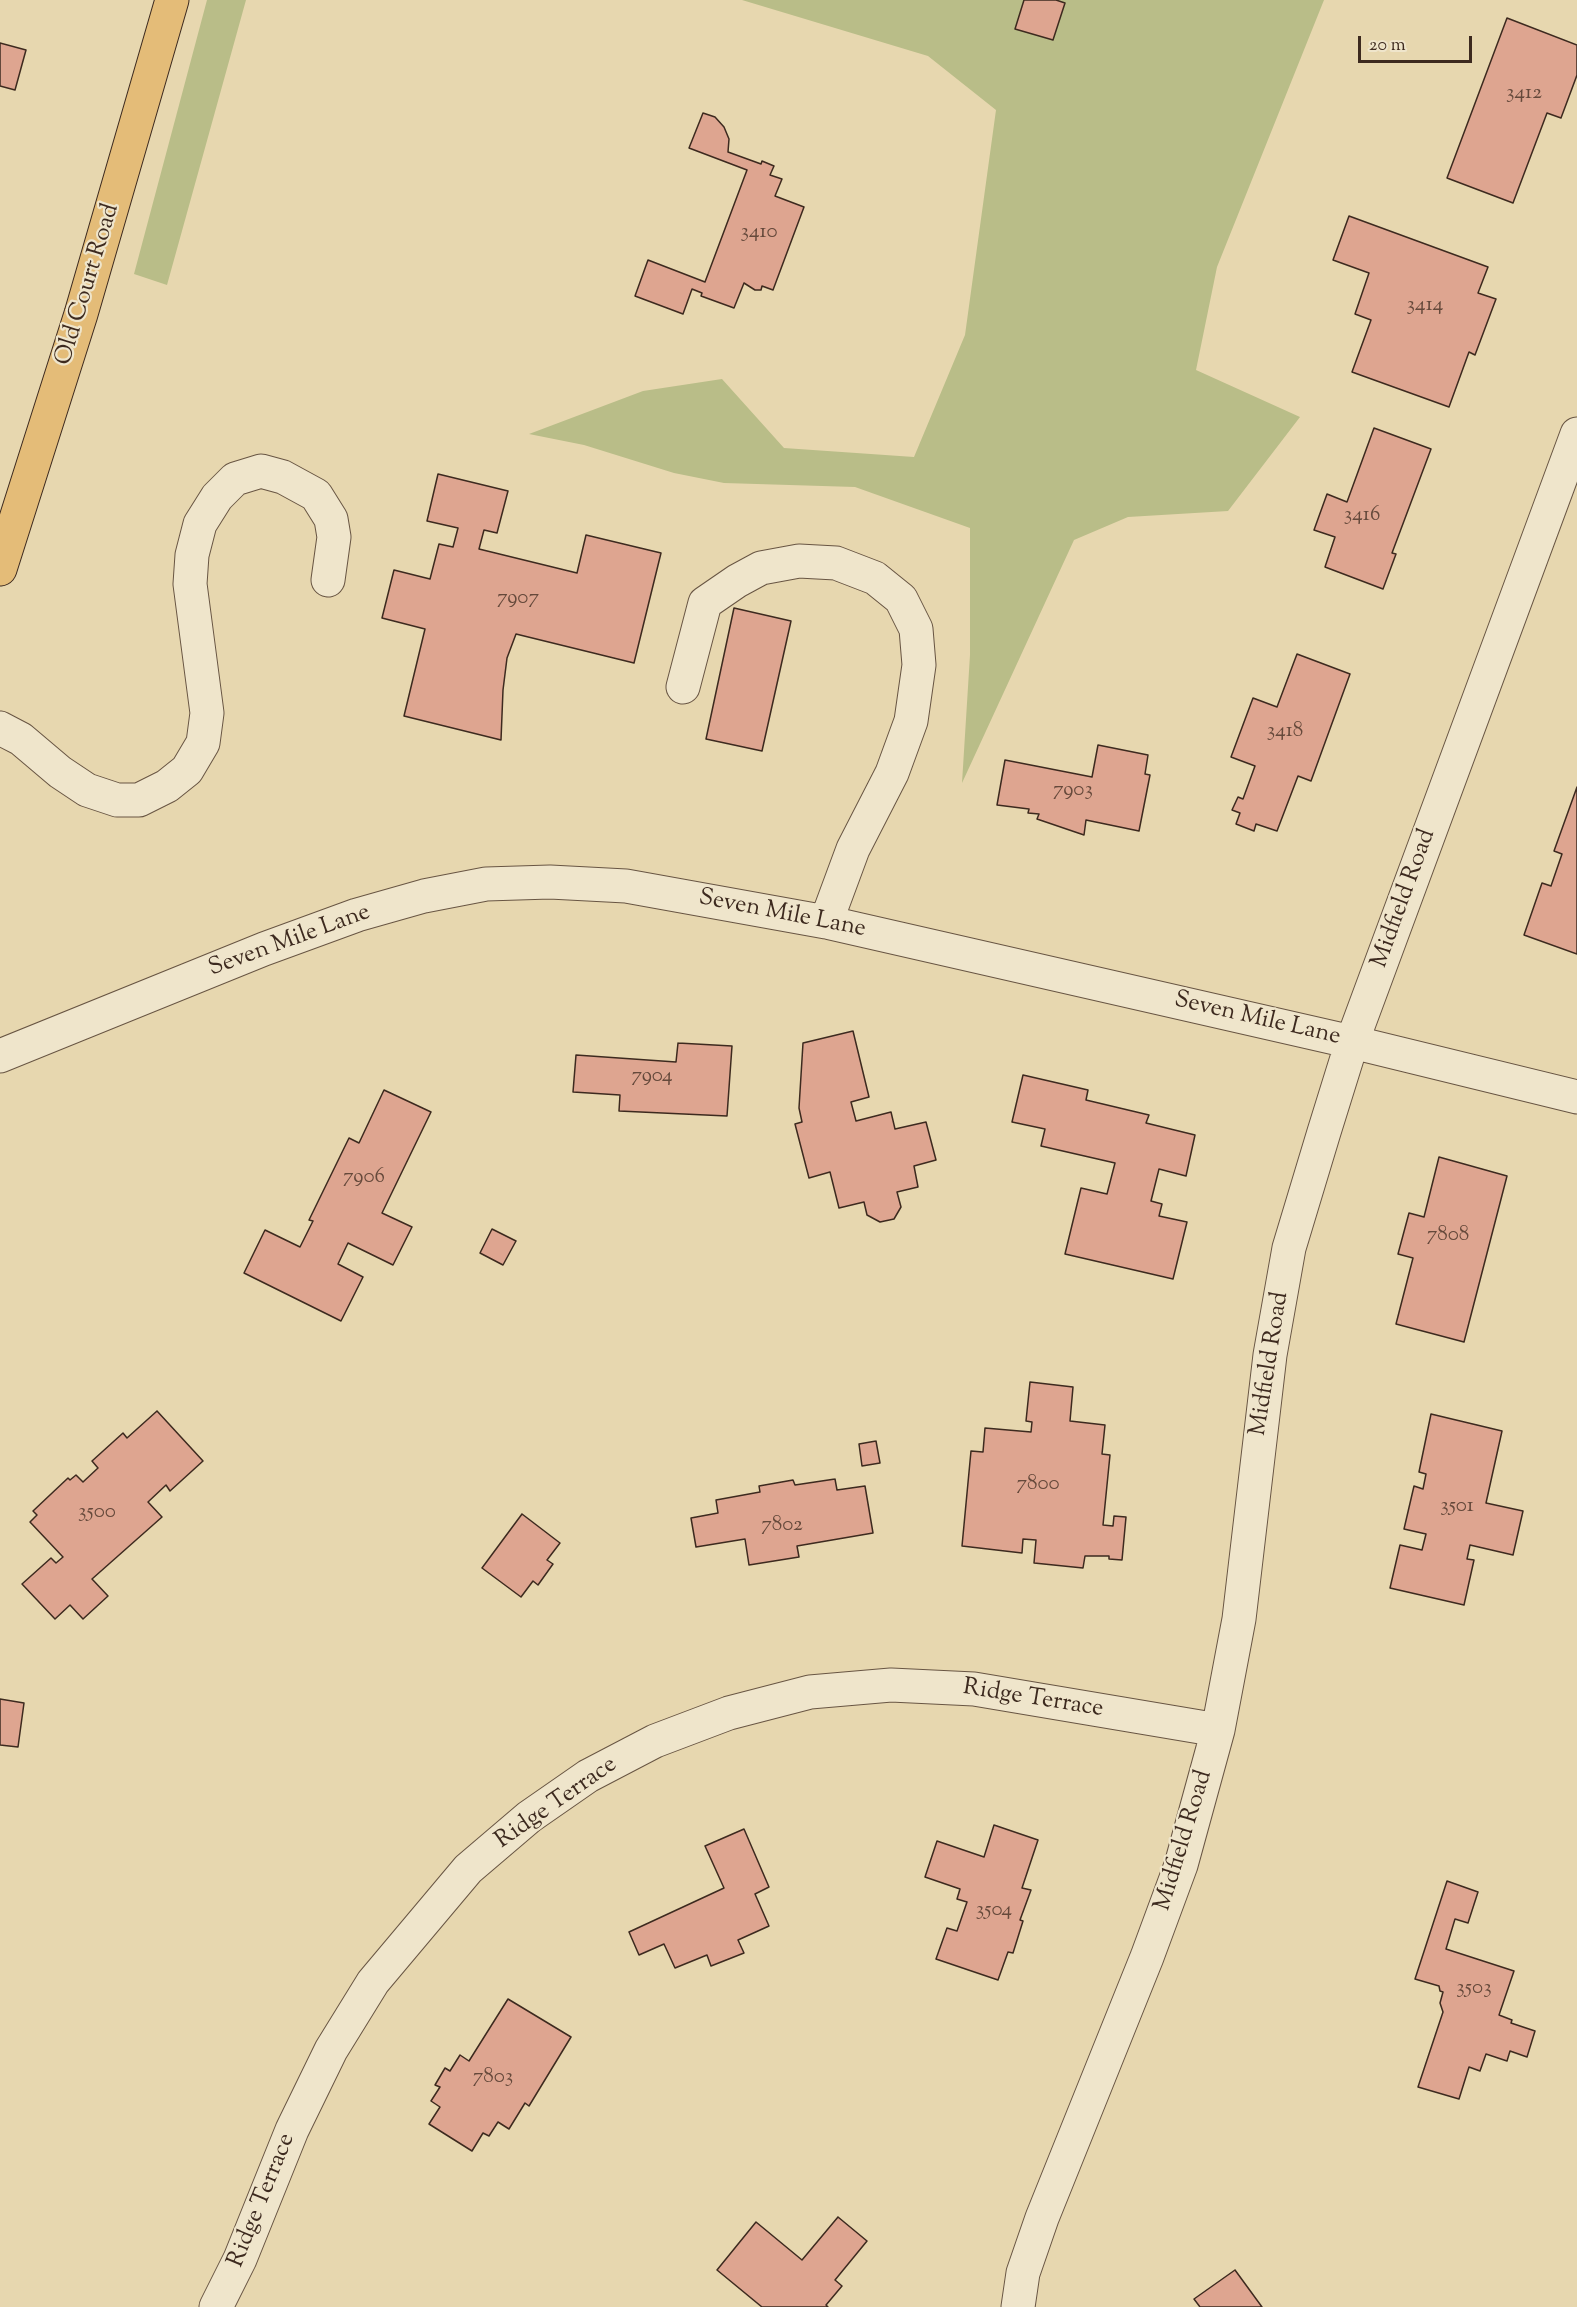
<!DOCTYPE html>
<html>
<head>
<meta charset="utf-8">
<style>
  body { margin:0 }
  #map { position:relative; width:1577px; height:2307px; overflow:hidden; background:#e7d7af; font-family:"Sorts Mill Goudy",serif }
  canvas { display:block }
  .scale { position:absolute; left:1358px; top:36px; width:114px; height:27px; box-sizing:border-box; border:3px solid #3d2a1f; border-top:0; padding-left:8px; font-size:18px; line-height:21px; white-space:nowrap; color:#3d2a1f; -webkit-text-stroke:4px #efe5cb; paint-order:stroke }
</style>
</head>
<body>
<div id="map">
<canvas width="1577" height="2307"></canvas>
<div class="scale">20 m</div>
</div>
<script>
const c = document.querySelector('canvas').getContext('2d');
c.lineJoin = 'round';
function paint(path, color) { c.fillStyle = color; c.fill(path, 'evenodd'); }
const poly = rows => new Path2D(rows.map(r => 'M' + r).join(''));
function strokePath(path, color, width, dash) { c.strokeStyle = color; c.lineWidth = width; c.lineCap = dash ? 'butt' : 'round'; c.setLineDash(dash || []); c.stroke(path); }
function drawText(font, color, halo, rows, align = 'center') {
  c.font = font + ' "Sorts Mill Goudy",serif'; c.lineWidth = 4.5; c.setLineDash([]); c.textBaseline = 'middle'; c.strokeStyle = halo; c.fillStyle = color; for (const [text, x, y, turn = 0] of rows) {
    c.save(); c.translate(x, y); c.rotate((+turn || 0) * Math.PI / 180); c.textAlign = isNaN(turn) ? turn : align; if (halo) c.strokeText(text, 0, 0); c.fillText(text, 0, 0); c.restore();
  }
}
const green = poly([
  [207,0,246,0,167,285,134,274],
  [742,0,1324,0,1217,267,1196,370,1300,417,1228,511,1128,517,1074,540,962,783,970,655,970,528,855,487,724,483,674,473,584,445,529,434,643,391,722,379,784,448,914,457,965,335,996,110,928,56]
]);
const building = poly([
  [1024,0,1056,0,1065,3,1053,40,1015,29,1024,0],
  [1507,18,1577,45,1577,75,1561,118,1547,113,1513,203,1447,178,1507,18],
  [0,43,26,50,15,90,0,86,0,43],
  [703,113,715,117,724,127,729,139,728,152,761,164,762,161,774,166,770,175,782,179,775,196,804,207,773,290,762,286,761,290,755,290,744,283,734,308,701,296,702,293,692,289,683,314,635,296,648,260,705,282,747,170,689,148,703,113],
  [1349,216,1488,267,1478,293,1496,299,1475,355,1469,352,1449,407,1352,372,1371,320,1355,314,1369,273,1333,260,1349,216],
  [1374,428,1431,449,1392,553,1396,554,1383,589,1325,567,1335,537,1314,530,1327,494,1347,502,1374,428],
  [438,474,508,491,497,533,484,530,479,549,577,573,586,535,661,553,634,663,516,634,507,658,503,690,501,740,404,716,425,629,382,618,394,570,430,579,439,544,453,547,458,528,427,521,438,474],
  [734,608,791,621,762,751,706,739,734,608],
  [1297,654,1350,674,1311,781,1298,776,1277,831,1256,824,1254,831,1236,824,1240,813,1232,810,1238,797,1243,799,1255,766,1231,757,1253,698,1277,707,1297,654],
  [1098,745,1148,755,1145,774,1150,775,1139,831,1086,820,1084,835,1037,819,1039,814,1028,813,1029,809,997,805,1005,760,1092,777,1098,745],
  [1577,787,1577,954,1524,935,1542,883,1551,886,1562,854,1554,851,1577,787],
  [853,1031,869,1097,851,1102,856,1121,891,1112,895,1129,926,1122,936,1160,914,1166,918,1187,897,1192,901,1207,894,1219,880,1222,867,1215,864,1202,839,1208,830,1172,809,1178,795,1124,802,1122,799,1108,803,1043,853,1031],
  [678,1043,732,1046,727,1116,619,1111,620,1095,573,1092,576,1055,676,1062,678,1043],
  [1023,1075,1088,1090,1086,1100,1149,1115,1146,1123,1195,1135,1186,1176,1159,1169,1151,1201,1162,1204,1159,1216,1187,1222,1173,1279,1065,1254,1081,1188,1107,1194,1115,1163,1041,1146,1045,1129,1012,1122,1023,1075],
  [384,1090,431,1112,382,1213,412,1227,393,1265,348,1243,338,1264,363,1277,341,1321,244,1273,265,1230,300,1247,313,1221,309,1220,349,1138,359,1143,384,1090],
  [1439,1157,1507,1176,1464,1342,1396,1324,1413,1258,1398,1254,1409,1213,1424,1217,1439,1157],
  [492,1229,516,1241,503,1265,480,1253,492,1229],
  [1030,1382,1073,1387,1070,1421,1105,1425,1102,1454,1110,1455,1103,1525,1113,1526,1114,1516,1126,1517,1122,1560,1109,1559,1109,1556,1085,1556,1083,1568,1034,1563,1036,1540,1023,1539,1022,1553,962,1546,971,1451,983,1452,985,1428,1031,1432,1032,1422,1026,1421,1030,1382],
  [157,1411,203,1461,170,1491,166,1485,148,1502,162,1517,92,1579,108,1596,83,1619,70,1605,55,1619,22,1584,51,1558,56,1563,63,1557,30,1522,37,1515,33,1511,68,1478,70,1480,76,1475,83,1482,98,1468,92,1461,123,1433,127,1438,157,1411],
  [1431,1414,1502,1431,1486,1503,1523,1511,1513,1555,1470,1545,1467,1559,1474,1560,1464,1605,1390,1588,1400,1545,1422,1550,1426,1534,1404,1529,1414,1486,1423,1489,1426,1474,1419,1472,1431,1414],
  [876,1441,880,1463,862,1466,859,1444,876,1441],
  [835,1479,837,1490,865,1486,873,1533,797,1546,799,1557,749,1565,745,1539,696,1547,691,1518,718,1513,716,1500,760,1492,759,1486,793,1480,795,1485,835,1479],
  [522,1514,560,1543,547,1560,553,1564,538,1585,533,1581,521,1597,482,1568,522,1514],
  [0,1699,24,1703,18,1747,0,1745,0,1699],
  [994,1825,1038,1840,1022,1888,1031,1890,1020,1920,1023,1921,1013,1953,1008,1952,998,1980,936,1959,947,1928,957,1931,967,1902,957,1899,960,1889,925,1877,937,1841,984,1857,994,1825],
  [744,1829,769,1887,755,1894,769,1926,738,1940,744,1953,711,1966,707,1955,675,1968,664,1944,639,1955,629,1932,724,1888,705,1846,744,1829],
  [1447,1881,1478,1892,1468,1923,1455,1919,1446,1949,1514,1971,1499,2015,1512,2020,1511,2023,1535,2031,1527,2057,1510,2051,1507,2061,1486,2054,1480,2071,1469,2067,1459,2099,1418,2087,1443,2012,1440,2003,1443,1992,1440,1991,1439,1986,1415,1979,1447,1881],
  [508,1999,571,2037,529,2106,525,2103,509,2129,498,2122,489,2136,483,2133,472,2151,429,2124,440,2107,431,2101,440,2087,435,2085,445,2068,450,2071,460,2055,469,2061,508,1999],
  [838,2217,867,2241,835,2280,842,2286,826,2305,828,2307,762,2307,717,2270,756,2222,802,2260,838,2217],
  [1235,2270,1262,2307,1200,2307,1194,2299,1235,2270]
]);
const minor = poly([
  [683,687,705,603,737,581,761,568,799,561,836,563,875,578,901,599,916,629,919,665,911,721,892,773,853,849,826,922],
  [0,728,21,739,60,772,87,790,117,800,139,800,167,786,187,770,203,743,207,713,190,584,192,555,200,524,217,497,235,479,261,471,283,477,316,495,331,519,334,537,328,580],
  [0,1056,264,949,357,915,424,896,486,884,550,882,626,886,826,922,1352,1042,1577,1097],
  [216,2307,240,2259,292,2130,331,2050,373,1982,468,1869,529,1817,588,1776,655,1741,729,1713,810,1692,891,1685,974,1689,1218,1730],
  [1018,2307,1023,2273,1042,2218,1147,1957,1181,1865,1218,1730,1239,1619,1270,1355,1289,1248,1324,1132,1352,1042,1577,434]
]);
const major = poly([
  [0,569,81,314,172,0]
]);
const numberNames = [
  ["3412",1524,94],
  ["3410",759,233],
  ["3414",1425,306],
  ["3416",1362,516],
  ["7907",518,599],
  ["3418",1285,732],
  ["7903",1073,791],
  ["7904",652,1077],
  ["7906",364,1178],
  ["7808",1448,1236],
  ["7800",1038,1485],
  ["3501",1457,1507],
  ["3500",97,1513],
  ["7802",782,1526],
  ["3504",994,1911],
  ["3503",1474,1989],
  ["7803",493,2078]
];
const streetNames = [
  ["Old Court Road",89,285,-73],
  ["Midfield Road",1405,899,-70],
  ["Seven Mile Lane",782,915,11],
  ["Seven Mile Lane",290,942,-20],
  ["Seven Mile Lane",1257,1020,13],
  ["Midfield Road",1271,1364,-81],
  ["Ridge Terrace",1033,1700,9],
  ["Ridge Terrace",557,1804,-35],
  ["Midfield Road",1185,1841,-73],
  ["Ridge Terrace",263,2201,-68]
];
paint(green, '#b9bd88');
paint(building, '#dea590');
strokePath(building, '#3d2a1f', 1.5);
strokePath(minor, '#685543', 35);
strokePath(major, '#3d2a1f', 35);
strokePath(minor, '#efe5cb', 33);
strokePath(major, '#e4bc78', 33);
drawText('21px', '#65493b', null, numberNames);
drawText('24px', '#3d2a1f', '#efe5cb', streetNames);
</script>
</body>
</html>
